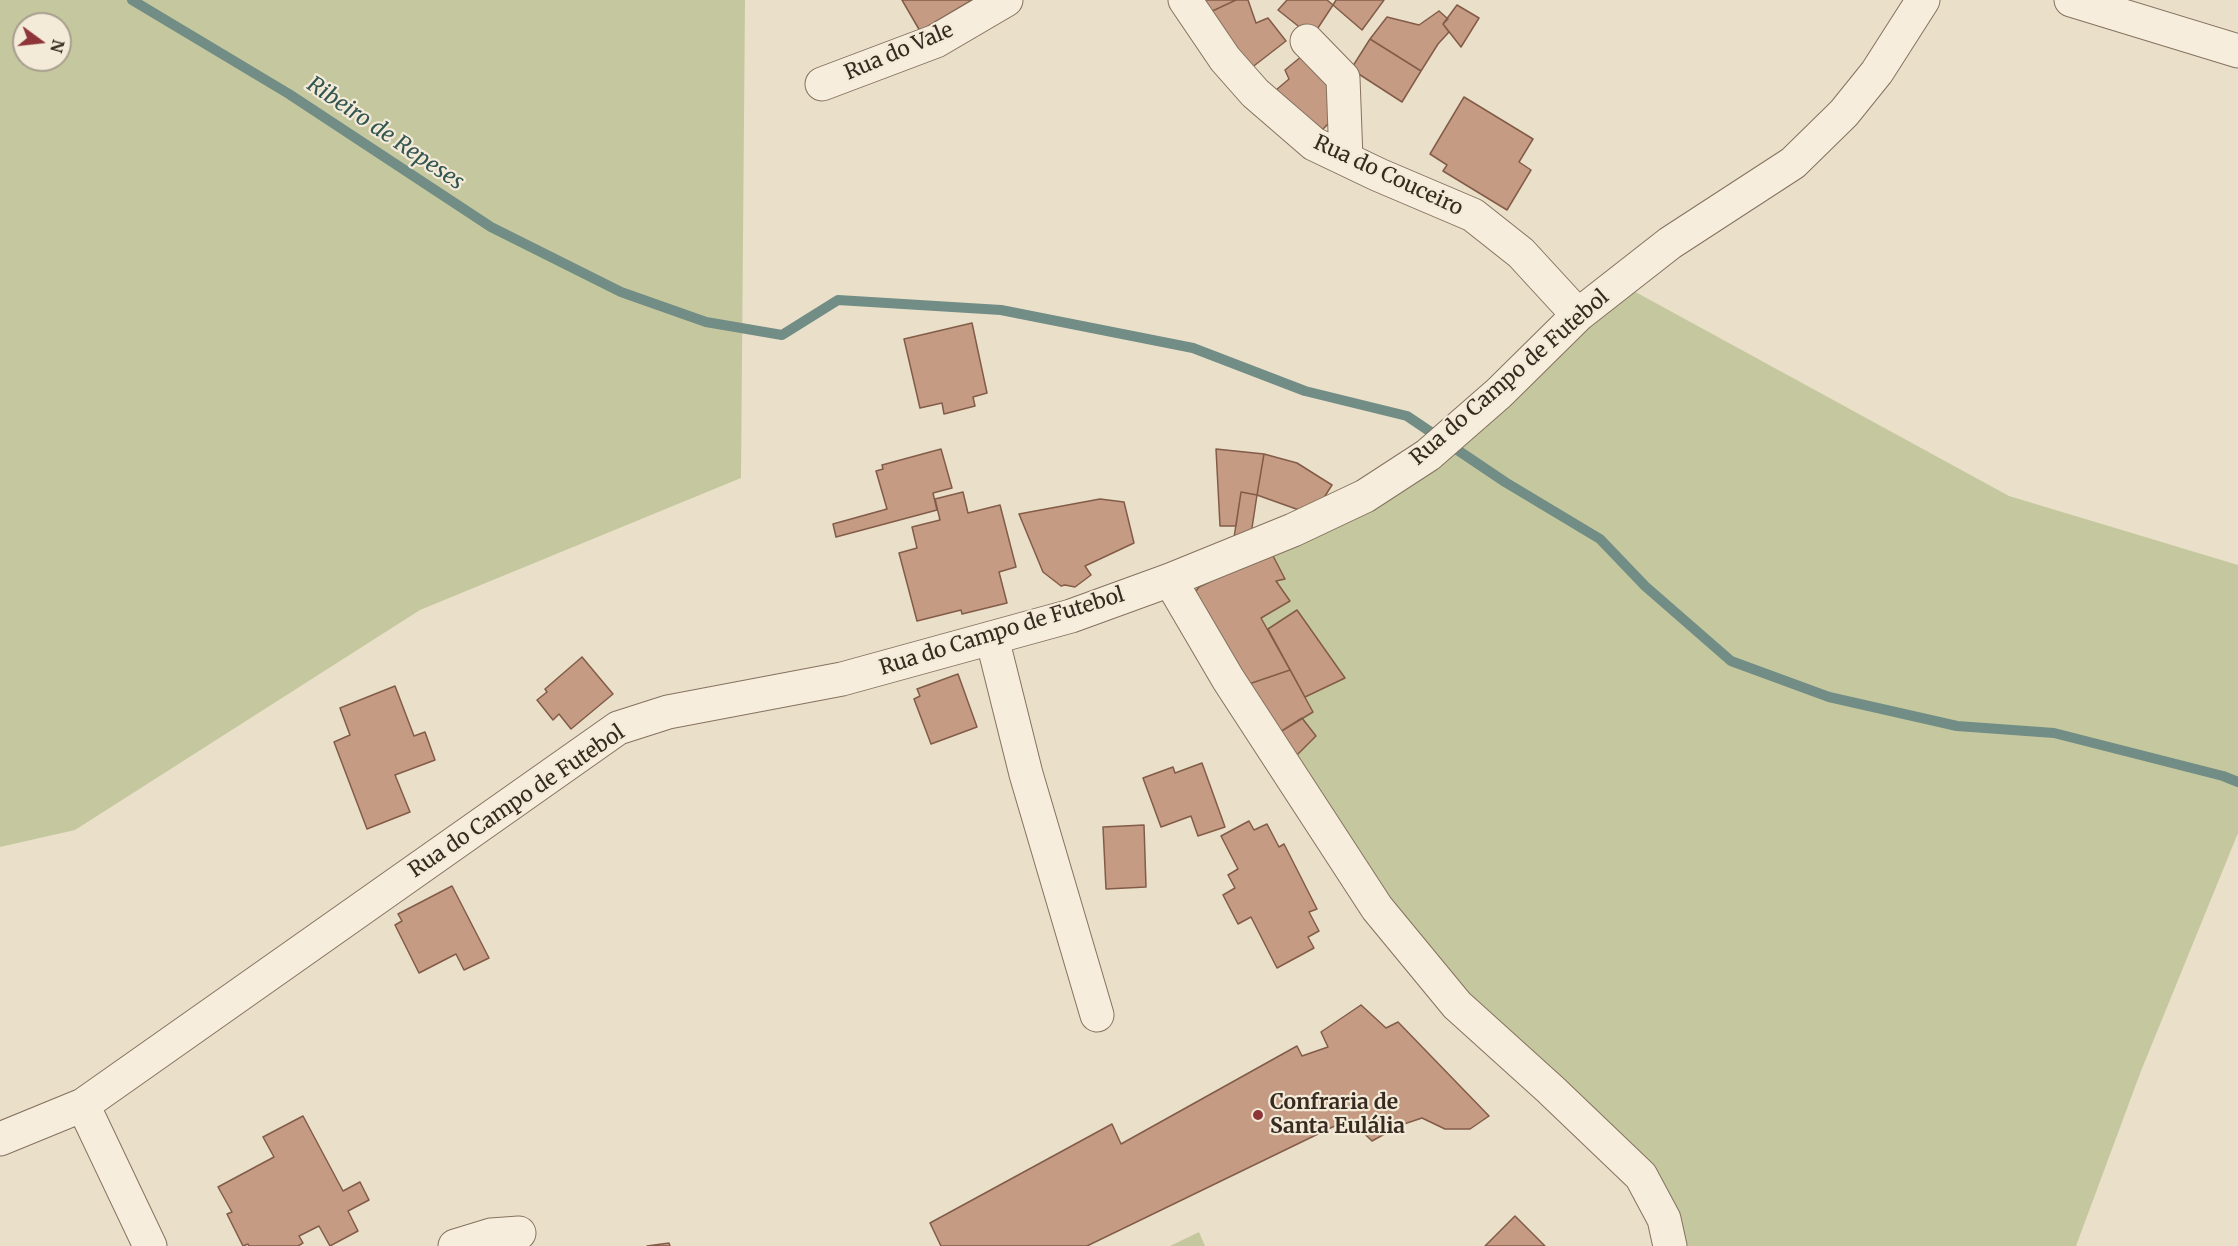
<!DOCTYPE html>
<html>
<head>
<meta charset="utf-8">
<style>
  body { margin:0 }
  #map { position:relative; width:2238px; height:1246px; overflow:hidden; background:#eadfc9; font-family:Merriweather,serif }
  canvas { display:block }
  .north { position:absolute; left:12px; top:12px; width:60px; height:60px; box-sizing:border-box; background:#f3ead8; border:2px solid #a89e8f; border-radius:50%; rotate:105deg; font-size:16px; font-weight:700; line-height:24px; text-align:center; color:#372b21 }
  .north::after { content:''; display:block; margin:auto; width:21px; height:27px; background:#8e353a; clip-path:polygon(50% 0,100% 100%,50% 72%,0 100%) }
</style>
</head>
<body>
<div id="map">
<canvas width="2238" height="1246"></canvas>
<div class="north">N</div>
</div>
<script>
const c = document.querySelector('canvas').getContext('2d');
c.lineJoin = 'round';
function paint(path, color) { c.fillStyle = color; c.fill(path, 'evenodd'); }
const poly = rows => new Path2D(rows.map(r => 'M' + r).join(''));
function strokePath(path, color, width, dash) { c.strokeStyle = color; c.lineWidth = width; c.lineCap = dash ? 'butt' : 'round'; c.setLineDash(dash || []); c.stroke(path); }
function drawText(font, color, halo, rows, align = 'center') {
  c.font = font + ' Merriweather,serif'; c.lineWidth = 4.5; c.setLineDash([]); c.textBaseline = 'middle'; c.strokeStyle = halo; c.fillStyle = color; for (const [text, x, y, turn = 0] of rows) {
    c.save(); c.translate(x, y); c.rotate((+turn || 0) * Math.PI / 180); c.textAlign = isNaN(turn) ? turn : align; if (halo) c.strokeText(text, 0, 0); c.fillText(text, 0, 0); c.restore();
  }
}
const green = poly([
  [0,0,745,0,741,478,420,610,75,830,0,847],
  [24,24,60,24,60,60,24,60],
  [1619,283,2009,496,2238,565,2238,833,2141,1071,2076,1246,1670,1246,1664,1219,1457,1005,1170,580,1365,496],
  [1199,1232,1205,1246,1170,1246]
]);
const stream = poly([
  [132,0,289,94,491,227,621,292,706,322,782,335,838,300,1001,310,1193,348,1305,391,1407,416,1505,482,1600,539,1645,586,1731,661,1829,697,1957,726,2054,733,2223,776,2238,782]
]);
const building = poly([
  [902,0,972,0,920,31,902,0],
  [1200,0,1236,0,1208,13,1200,0],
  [1236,0,1248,0,1256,23,1268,18,1286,41,1246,72,1208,13,1236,0],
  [1287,0,1327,0,1333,5,1312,37,1278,10,1287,0],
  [1336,0,1384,0,1362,30,1333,5,1336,0],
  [1457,5,1479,18,1461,47,1443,24,1457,5],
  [1439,11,1448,19,1443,24,1449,32,1438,44,1421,71,1370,39,1387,17,1419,25,1439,11],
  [1370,39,1421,71,1402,102,1351,69,1370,39],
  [1302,56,1331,85,1334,118,1321,131,1269,96,1289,79,1285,70,1302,56],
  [1464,97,1533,139,1519,162,1531,170,1507,210,1443,171,1447,165,1430,154,1464,97],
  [972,323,987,393,973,397,975,406,944,414,942,403,920,408,904,339,972,323],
  [941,449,952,488,933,493,937,510,836,537,833,524,887,509,876,471,883,469,882,465,941,449],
  [1216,449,1264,454,1257,495,1241,492,1236,526,1220,526,1216,449],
  [1264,454,1297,463,1332,485,1313,515,1257,495,1264,454],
  [963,492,968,513,1000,505,1016,567,999,572,1007,603,962,614,961,610,917,621,899,553,917,548,912,527,940,520,935,499,963,492],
  [1241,492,1257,495,1250,541,1233,544,1241,492],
  [1100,499,1124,502,1134,543,1085,566,1091,575,1075,587,1065,585,1061,586,1043,572,1019,514,1100,499],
  [1271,552,1285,579,1276,581,1290,601,1261,618,1290,670,1246,685,1193,595,1199,587,1271,552],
  [1297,610,1345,678,1305,697,1268,629,1297,610],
  [582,657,613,694,571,729,559,714,553,720,537,700,547,692,545,689,582,657],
  [1290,670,1313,712,1280,732,1246,685,1290,670],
  [958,674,977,727,931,744,914,699,920,696,917,689,958,674],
  [395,686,414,736,425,732,435,760,395,775,410,812,367,829,334,742,350,735,340,708,395,686],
  [1302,718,1316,736,1297,755,1280,732,1302,718],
  [1202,763,1225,827,1198,836,1191,816,1161,827,1143,778,1173,767,1175,773,1202,763],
  [1249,821,1254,830,1267,824,1279,847,1284,844,1317,909,1309,912,1319,931,1308,937,1314,948,1277,968,1251,917,1238,924,1223,895,1235,888,1228,875,1238,869,1221,836,1249,821],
  [1144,825,1146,887,1106,889,1103,827,1144,825],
  [452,886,489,958,464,970,456,954,419,973,395,925,402,921,398,914,452,886],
  [1361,1005,1386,1028,1398,1022,1489,1116,1470,1129,1445,1129,1422,1118,1401,1125,1372,1141,1349,1119,1087,1246,941,1246,930,1223,1112,1124,1121,1144,1297,1046,1302,1056,1328,1047,1321,1032,1361,1005],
  [303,1116,343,1191,360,1182,369,1200,348,1211,358,1231,330,1246,319,1226,299,1236,303,1243,298,1246,249,1246,248,1244,243,1246,227,1214,232,1212,218,1187,274,1157,263,1137,303,1116],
  [1515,1216,1545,1246,1485,1246,1515,1216],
  [669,1243,670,1246,647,1246,669,1243]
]);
const minor = poly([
  [1185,0,1225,59,1255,93,1314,144,1379,175,1473,215,1521,253,1578,315],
  [2071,0,2238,51],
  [1307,41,1343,78,1346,159],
  [822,84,936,41,1006,0],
  [1170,580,1228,679,1377,908,1457,1005,1550,1089,1641,1176,1664,1219,1670,1246],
  [992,638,1026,774,1097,1015],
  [83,1105,150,1246],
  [0,1139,83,1105,618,728,668,712,842,679,1071,616,1170,580,1293,530,1365,496,1428,455,1499,393,1578,315,1670,243,1793,163,1844,113,1877,72,1923,0],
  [455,1246,491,1235,519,1233]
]);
const markers = [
  [1258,1115,6,"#8e353a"]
];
const streetNames = [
  ["Rua do Vale",899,52,-23],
  ["Rua do Couceiro",1388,176,25],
  ["Rua do Campo de Futebol",1510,378,-41],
  ["Rua do Campo de Futebol",1002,632,-17],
  ["Rua do Campo de Futebol",517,802,-34]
];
const poiNames = [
  ["Confraria de",1270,1103],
  ["Santa Eulália",1270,1127]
];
const waterNames = [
  ["Ribeiro de Repeses",385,134,34]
];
paint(green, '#c5c89e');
strokePath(stream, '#718d85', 10);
paint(building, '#c59b83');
strokePath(building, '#825c48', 1.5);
strokePath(minor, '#85725f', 35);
strokePath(minor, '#f6eddc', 33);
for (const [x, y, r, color] of markers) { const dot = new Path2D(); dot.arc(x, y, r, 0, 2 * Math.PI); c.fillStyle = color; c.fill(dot); strokePath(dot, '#f3ead8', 2); }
drawText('21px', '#372b21', '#f3ead8', streetNames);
drawText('bold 21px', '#372b21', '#f3ead8', poiNames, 'left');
drawText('italic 22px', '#325551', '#f3ead8', waterNames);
</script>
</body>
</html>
